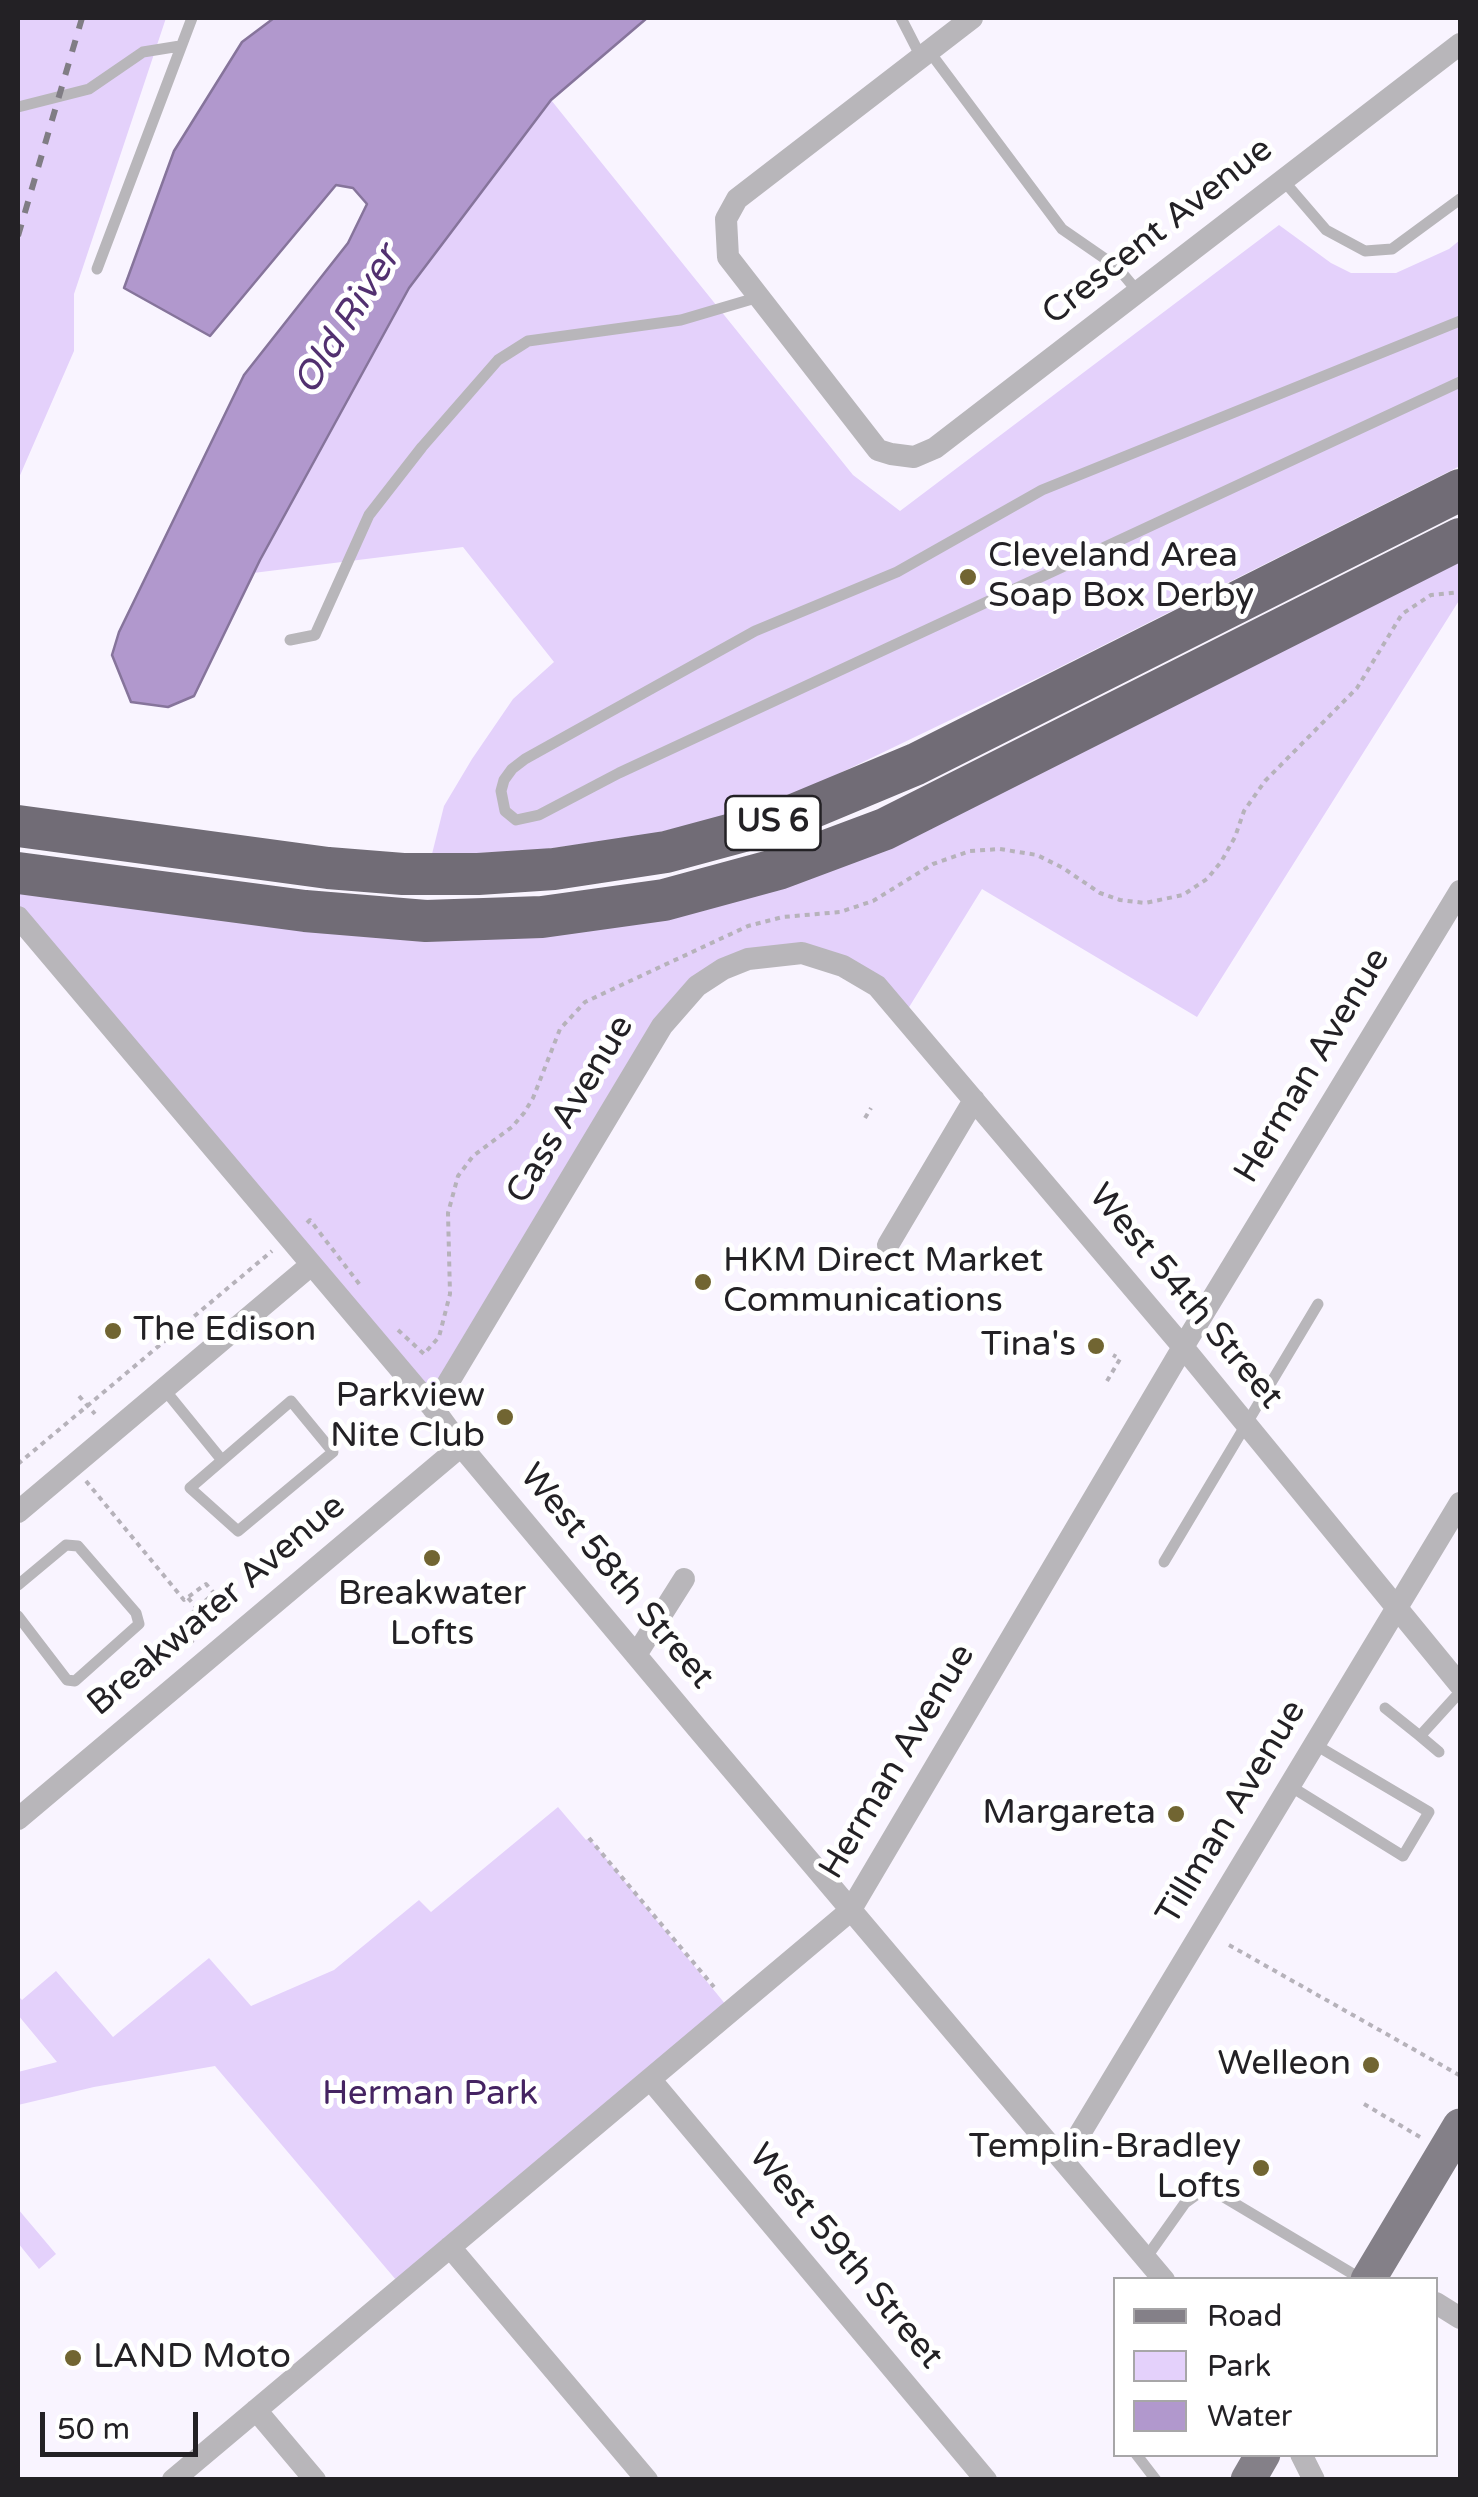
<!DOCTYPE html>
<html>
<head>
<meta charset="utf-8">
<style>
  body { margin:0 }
  #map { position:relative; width:1478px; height:2497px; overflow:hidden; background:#f9f4ff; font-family:"Varela Round",sans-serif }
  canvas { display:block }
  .frame { position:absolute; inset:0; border:20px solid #232125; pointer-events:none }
  .legend { position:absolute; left:1113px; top:2277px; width:325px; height:180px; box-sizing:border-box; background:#fff; border:2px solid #a7a6a8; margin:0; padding:12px 18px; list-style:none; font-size:30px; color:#232125 }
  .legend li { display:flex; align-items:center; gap:20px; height:50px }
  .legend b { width:50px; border:2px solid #a7a6a8 }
  .scale { position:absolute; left:40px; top:2412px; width:158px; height:45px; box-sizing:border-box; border:5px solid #232125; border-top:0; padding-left:12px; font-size:30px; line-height:35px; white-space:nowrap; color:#232125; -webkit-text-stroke:8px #fff; paint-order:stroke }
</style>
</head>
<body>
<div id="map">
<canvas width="1478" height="2497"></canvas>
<div class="frame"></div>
<ul class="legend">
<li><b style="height:12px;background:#848088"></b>Road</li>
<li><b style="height:28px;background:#e4d1fb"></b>Park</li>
<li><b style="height:28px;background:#b198cd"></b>Water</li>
</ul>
<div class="scale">50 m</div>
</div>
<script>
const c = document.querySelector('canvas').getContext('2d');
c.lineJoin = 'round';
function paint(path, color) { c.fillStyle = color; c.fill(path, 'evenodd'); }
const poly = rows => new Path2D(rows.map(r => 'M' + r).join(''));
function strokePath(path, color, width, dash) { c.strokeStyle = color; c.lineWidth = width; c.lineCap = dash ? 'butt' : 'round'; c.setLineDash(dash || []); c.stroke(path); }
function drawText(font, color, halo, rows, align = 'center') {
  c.font = font + ' "Varela Round",sans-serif'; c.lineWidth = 10; c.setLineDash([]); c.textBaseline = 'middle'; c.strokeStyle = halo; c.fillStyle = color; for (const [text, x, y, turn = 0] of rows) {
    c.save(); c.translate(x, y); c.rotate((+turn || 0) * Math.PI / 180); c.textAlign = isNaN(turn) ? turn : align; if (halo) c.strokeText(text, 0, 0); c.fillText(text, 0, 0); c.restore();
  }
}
const green = poly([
  [18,18,166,18,74,294,74,351,18,480],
  [551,100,853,475,900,511,1279,225,1331,263,1351,273,1396,273,1449,249,1460,240,1460,466,1050,672,809,788,699,823,638,837,523,852,432,854,444,806,472,759,513,699,554,662,463,547,253,573,409,288],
  [1460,539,1460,599,1197,1017,982,889,903,1017,877,986,803,953,697,986,433,1408,18,917,18,873,305,911,703,891],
  [558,1807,586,1840,589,1838,731,2011,402,2287,215,2066,94,2087,18,2105,18,2072,57,2062,18,2015,18,1996,22,2000,56,1971,113,2037,209,1958,251,2006,334,1970,419,1900,431,1912],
  [18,2209,56,2254,39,2269,18,2243]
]);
const water = poly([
  [274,18,647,18,551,100,409,288,260,560,194,696,168,707,131,702,112,655,119,632,244,375,348,243,367,204,353,188,336,185,210,336,124,288,174,151,242,42,274,18]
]);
const path = poly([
  [865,1118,871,1108],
  [307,1223,310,1220,360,1285],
  [398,1330,424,1354,439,1337,450,1294,448,1213,458,1176,473,1156,512,1127,524,1113,533,1098,560,1029,585,1002,748,926,783,917,840,912,873,901,933,864,970,851,1000,849,1037,855,1063,868,1100,893,1120,900,1145,903,1183,895,1207,879,1221,862,1235,837,1244,811,1265,781,1357,688,1402,614,1431,595,1460,592],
  [1107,1381,1120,1359,1113,1355],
  [79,1396,95,1414],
  [18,1464,272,1251],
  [86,1481,184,1600,206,1584,214,1593,178,1626,193,1643],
  [188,1598,214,1627],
  [589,1838,714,1987],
  [1229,1945,1459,2075],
  [1364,2104,1420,2137]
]);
const service = poly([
  [901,18,921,57],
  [929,51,1062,229,1117,267,1138,292],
  [18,107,89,89,143,52,180,46],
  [1283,180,1326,230,1365,251,1392,249,1460,199],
  [97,269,192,18],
  [1460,321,1042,490,897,572,755,631,525,759,512,769,504,780,501,791,505,811,516,820,539,815,619,773,1460,382],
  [290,640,315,635,369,515,422,447,498,360,528,341,681,320,759,297],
  [164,1389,221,1459],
  [291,1401,333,1452,238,1531,190,1488,291,1401],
  [1164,1562,1318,1304],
  [18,1585,66,1545,78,1546,136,1613,139,1624,75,1681,67,1680,18,1616],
  [1385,1708,1420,1736,1460,1692],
  [1420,1736,1439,1752],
  [1290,1786,1403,1856,1429,1812,1314,1744],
  [1146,2258,1185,2203,1207,2187,1363,2280],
  [1136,2454,1156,2480]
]);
const minor = poly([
  [972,18,737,199,726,219,728,257,878,450,891,454,914,457,935,448,1460,44],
  [18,917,433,1408,461,1446,697,1728,1164,2280],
  [888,1245,974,1100],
  [433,1408,662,1026,697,986,723,969,748,959,802,953,843,966,877,986,1183,1347,1460,1685],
  [18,1512,311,1265],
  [636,1655,684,1579],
  [18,1819,461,1446],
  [650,2079,986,2480],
  [1064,2160,1460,1503],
  [450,2247,647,2480],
  [1436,2303,1460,2318],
  [256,2410,315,2480],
  [1301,2454,1314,2480],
  [173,2480,850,1911,1183,1347,1460,891]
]);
const primary = poly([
  [1368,2280,1460,2126],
  [1248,2480,1263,2454]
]);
const motorway = poly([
  [18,826,328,868,403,874,478,874,554,869,666,852,777,822,916,764,1460,490],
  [18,873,305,911,426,921,542,917,664,900,778,869,885,829,1460,539]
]);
const rail = poly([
  [18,236,82,18]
]);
const markers = [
  [968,577,10,"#716532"],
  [703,1282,10,"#716532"],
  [113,1331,10,"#716532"],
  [1096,1346,10,"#716532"],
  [505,1417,10,"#716532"],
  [432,1558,10,"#716532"],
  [1176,1814,10,"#716532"],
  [1371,2065,10,"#716532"],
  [1261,2168,10,"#716532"],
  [73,2358,10,"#716532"]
];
const shields = [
  [773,823,95]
];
const shieldNames = [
  ["US 6",773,823]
];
const streetNames = [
  ["Crescent Avenue",1158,232,-38],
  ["Herman Avenue",1313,1066,-59],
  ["Cass Avenue",571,1110,-59],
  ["West 54th Street",1185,1297,50],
  ["West 58th Street",616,1577,50],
  ["Breakwater Avenue",217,1606,-40],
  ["Herman Avenue",898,1762,-59],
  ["Tillman Avenue",1232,1813,-59],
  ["West 59th Street",845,2257,50]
];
const poiNames = [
  ["Cleveland Area",988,557,"left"],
  ["Soap Box Derby",988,597,"left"],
  ["HKM Direct Market",723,1262,"left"],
  ["Communications",723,1302,"left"],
  ["The Edison",133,1331,"left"],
  ["Tina's",1076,1346],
  ["Parkview",485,1397],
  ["Nite Club",485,1437],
  ["Breakwater",432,1595,"center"],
  ["Lofts",432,1635,"center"],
  ["Margareta",1156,1814],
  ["Welleon",1351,2065],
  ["Templin-Bradley",1241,2148],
  ["Lofts",1241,2188],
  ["LAND Moto",93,2358,"left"]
];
const parkNames = [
  ["Herman Park",430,2095]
];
const waterNames = [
  ["Old River",348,321,-58]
];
paint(green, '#e4d1fb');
paint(water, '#b198cd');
strokePath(water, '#86749b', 2.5);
strokePath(path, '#b6b2ba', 4, [5, 5]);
strokePath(service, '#b8b6ba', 11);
strokePath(minor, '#b8b6ba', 22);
strokePath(primary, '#848088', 35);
strokePath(motorway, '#716c76', 42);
strokePath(rail, '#807d84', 6, [12, 12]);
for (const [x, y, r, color] of markers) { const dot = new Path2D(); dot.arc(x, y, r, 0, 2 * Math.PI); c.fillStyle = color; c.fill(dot); strokePath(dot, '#fff', 4); }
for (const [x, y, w] of shields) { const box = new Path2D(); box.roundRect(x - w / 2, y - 27, w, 54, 8); c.fillStyle = '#fff'; c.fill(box); strokePath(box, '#232125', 2.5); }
drawText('bold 32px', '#232125', null, shieldNames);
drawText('35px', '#232125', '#fff', streetNames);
drawText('35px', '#232125', '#fff', poiNames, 'right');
drawText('35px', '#452362', '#fff', parkNames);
drawText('italic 38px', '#523070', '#fff', waterNames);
</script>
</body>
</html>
